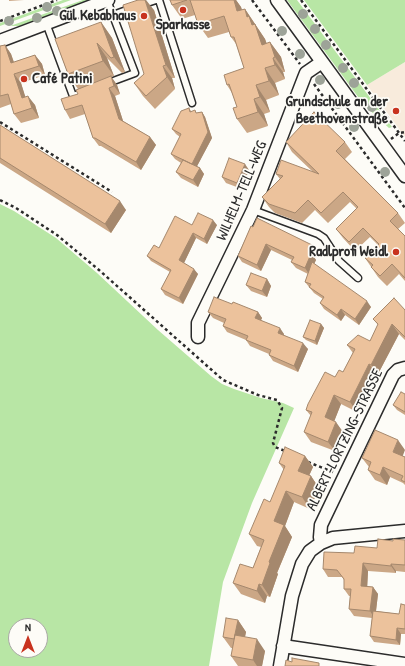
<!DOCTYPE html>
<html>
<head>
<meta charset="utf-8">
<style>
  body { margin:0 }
  #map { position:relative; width:405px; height:666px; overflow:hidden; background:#fdfcf7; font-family:"Patrick Hand",sans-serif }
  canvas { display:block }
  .north { position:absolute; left:8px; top:618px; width:40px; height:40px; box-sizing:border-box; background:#fdfcf7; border:1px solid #a9a8a5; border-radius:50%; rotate:0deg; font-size:11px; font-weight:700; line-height:16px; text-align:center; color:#2b2b2b }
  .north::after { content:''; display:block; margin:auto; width:14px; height:18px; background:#c8321e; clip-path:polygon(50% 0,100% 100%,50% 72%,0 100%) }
</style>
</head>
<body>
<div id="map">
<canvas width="405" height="666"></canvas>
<div class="north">N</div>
</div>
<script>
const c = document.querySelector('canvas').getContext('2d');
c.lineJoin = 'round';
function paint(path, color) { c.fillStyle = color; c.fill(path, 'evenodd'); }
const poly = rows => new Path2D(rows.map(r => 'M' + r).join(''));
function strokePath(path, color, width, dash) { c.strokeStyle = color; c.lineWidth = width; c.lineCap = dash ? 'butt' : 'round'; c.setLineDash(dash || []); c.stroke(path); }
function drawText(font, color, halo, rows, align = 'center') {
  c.font = font + ' "Patrick Hand",sans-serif'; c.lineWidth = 3.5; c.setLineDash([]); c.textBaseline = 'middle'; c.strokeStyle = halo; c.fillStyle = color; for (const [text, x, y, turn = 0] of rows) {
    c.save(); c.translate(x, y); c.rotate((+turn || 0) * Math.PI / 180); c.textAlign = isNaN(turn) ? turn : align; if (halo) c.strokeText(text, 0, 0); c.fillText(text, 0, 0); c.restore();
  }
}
const built = poly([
  [405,62,405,137,367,85]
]);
const green = poly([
  [63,0,71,0,0,26,0,23],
  [83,0,90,0,20,26,10,26],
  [287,0,297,0,392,127,389,128,364,105],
  [304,0,405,0,405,62,367,85],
  [0,204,14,211,56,238,97,273,158,330,211,376,222,384,234,389,261,398,283,403,294,408,252,503,223,582,209,666,0,666],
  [16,626,40,626,40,650,16,650]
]);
const path = poly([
  [252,0,300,64],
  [301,0,405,141],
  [0,21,57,0],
  [314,84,405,208],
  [0,122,112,192],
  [391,139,399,133,405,132],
  [0,200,16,208,57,235,99,270,223,380,258,395,277,400,282,408,273,443,275,447,285,451],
  [308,462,333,472]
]);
const service = poly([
  [107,0,135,73,108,83],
  [159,0,192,103],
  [141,5,156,0],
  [113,15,132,8],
  [46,23,73,96,84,92],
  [253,210,318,234,324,238,339,261,358,278]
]);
const minor = poly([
  [277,0,405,176],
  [0,41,108,0],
  [198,337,198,323,253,210,304,78,306,73,322,62],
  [321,543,320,537,321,525,393,375,398,370,405,368],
  [283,646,405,664],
  [280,666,292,596,302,564,310,551,321,543,333,538,405,531]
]);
const trees = [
  [47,7],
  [57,11],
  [303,14],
  [37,18],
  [9,21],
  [315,29],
  [282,31],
  [326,45],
  [300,54],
  [343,68],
  [320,80],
  [354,83],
  [338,104],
  [372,107],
  [354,127],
  [385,172]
];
const wall = poly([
  [9,0,24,0,9,1],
  [170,0,236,0,241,7,242,10,245,9,265,39,267,44,270,42,281,57,285,72,283,72,285,79,275,83,279,95,266,100,270,112,264,114,268,126,247,133,237,119,237,107,232,93,227,85,244,68,236,44,231,37,229,32,208,38,198,24,195,15,182,19,172,5],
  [154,10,175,78,172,78,175,89,155,109,143,96,134,83,144,74],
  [101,22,112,38,125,72,122,73,107,58,114,76,111,77,117,85,120,94,115,96,123,121,150,137,156,145,141,170,101,146,99,146,93,138,85,114,70,119,65,110,78,94,78,89,68,74],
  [5,45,11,54,14,62,35,55,42,64,45,75,21,83,25,97,35,105,39,118,21,123,14,114,11,104,0,108,0,46],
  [189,108,191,111,197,113,202,112,205,117,212,138,197,166,200,168,204,174,198,187,181,178,176,172,181,163,175,159,171,154,180,137,176,134,172,129],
  [0,125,126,210,111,233,0,163],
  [286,142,345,142,352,152,345,159,398,213,405,223,398,229,405,236,405,281,399,274,387,286,378,277,365,258,378,245,370,237,355,251,343,238,336,229,357,209,350,202,328,223,315,210,302,223,275,213,269,207,262,197,280,179,276,174,313,172,292,152],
  [249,170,242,189,226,183,222,177],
  [192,225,217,225,207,244,196,238,184,263,198,274,183,304,165,295,161,289,170,272,151,261,147,256],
  [251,226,317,251,314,257,316,260,314,264,371,307,359,325,345,315,341,321,324,309,320,303,323,299,314,293,305,282,308,274,296,268,291,262,292,260,271,250,261,271,242,262,238,256],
  [267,279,271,286,267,297,251,291,246,285],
  [232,304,258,312,262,318,261,320,284,334,284,335,308,349,298,372,273,361,269,355,269,354,250,346,246,340,227,332,223,326,224,323,213,318,208,312],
  [405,310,405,340,399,334,378,374,376,373,357,412,341,404,334,421,343,432,335,451,311,442,304,432,311,416,306,410,335,377,343,372,353,353,347,345,370,341,378,325,373,319],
  [321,324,324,328,317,345,306,340,303,337],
  [405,394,405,415,397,410,393,405],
  [305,456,313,467,309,476,311,476,319,488,310,509,294,502,285,526,292,537,277,573,278,574,270,597,267,596,265,603,241,594,233,583,253,568,261,547,257,546,249,534,270,502,284,470,279,463],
  [402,456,405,457,405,485,403,483,390,477,387,485,375,480,368,470,369,467,362,458],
  [405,540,405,572,396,571,396,573,368,571,367,586,373,587,378,594,376,611,399,614,405,605,405,634,401,634,400,645,374,642,370,636,372,618,354,616,349,609,350,596,349,596,344,589,344,580,342,577,328,577,323,569,354,553,377,548,393,541],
  [238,620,246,632,245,637,265,651,262,666,238,666,231,656,233,648,231,648,223,637]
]);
const shadedWall = poly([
  [145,0,146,0,154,10,175,78,166,65],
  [234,0,236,0,241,7,247,26,237,11],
  [245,9,265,39,272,60,262,45,247,17],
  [101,22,112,38,125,72,114,57],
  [270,42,281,57,285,72,275,57],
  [97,43,107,58,114,76,103,61],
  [5,45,11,54,17,72,11,63],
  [35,55,42,64,45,75,39,66],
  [273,58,283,72,285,79,275,65],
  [163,66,172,78,175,89,167,77],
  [265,68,275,83,279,95,269,81],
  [14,74,21,83,29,108,22,98],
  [111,76,117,85,120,94,114,86],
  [256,85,266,100,270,112,260,97],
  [109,88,115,96,125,127,119,119],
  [28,96,35,105,39,118,32,108],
  [254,99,264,114,268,126,258,112],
  [202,112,205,117,212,138,195,170,192,165],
  [150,137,156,145,141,170,136,162],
  [245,164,249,170,242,189,237,183],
  [200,168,204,174,198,187,193,180],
  [120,201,126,210,111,233,105,224],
  [213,220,217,225,207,244,204,239],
  [193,233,196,238,183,265,179,260],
  [266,244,271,250,261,271,257,265],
  [312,245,317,251,314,257,316,260,309,274,305,268,309,252],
  [194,269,198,274,183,304,179,298],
  [267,279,271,286,267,297,262,291],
  [367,301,371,307,359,325,355,319],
  [341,309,345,315,341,321,337,315],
  [258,312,262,318,259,324,255,318],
  [321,324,324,328,317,345,315,341],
  [392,324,399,334,378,374,371,365],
  [280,328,284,334,282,338,278,333],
  [303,343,308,349,298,372,294,366],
  [369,364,376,373,357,412,350,402],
  [334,395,341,404,332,427,325,417],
  [336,422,343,432,335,451,328,442],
  [398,440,405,450,400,463,393,452],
  [305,456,313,467,306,482,298,471],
  [383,467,390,477,387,485,380,475],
  [311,476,319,488,310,509,302,497],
  [286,491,294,502,285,526,292,537,277,573,278,574,270,597,262,585,269,562,274,521],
  [363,563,368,571,367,593,361,586],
  [391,564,396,571,396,573,391,566],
  [259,584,267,596,265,603,257,591],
  [373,587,378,594,375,619,370,611],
  [238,620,246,632,242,650,234,639],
  [397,628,401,634,400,645,396,640],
  [257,639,265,651,262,666,257,666,253,660]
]);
const building = poly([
  [138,0,145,0,166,65,163,66,167,77,146,96,134,83,144,74,123,5,138,0],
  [170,0,187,0,172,5,170,0],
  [190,0,234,0,237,11,245,9,247,17,249,16,252,25,255,24,262,45,270,42,275,57,273,58,275,65,265,68,269,81,256,85,260,97,254,99,258,112,237,119,233,108,237,107,229,84,227,85,224,75,244,68,234,37,231,37,224,16,198,24,190,0],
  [101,22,114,57,111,58,97,43,103,61,68,74,55,39,101,22],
  [5,45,11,63,35,55,39,66,14,74,22,98,28,96,32,108,14,114,8,94,0,96,0,46,5,45],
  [111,76,114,86,109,88,119,119,150,137,136,162,95,138,93,138,82,105,65,110,61,99,78,94,76,90,111,76],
  [189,108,190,112,195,110,196,113,202,112,208,132,192,164,171,154,181,134,172,129,181,111,189,108],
  [314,112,345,142,336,151,398,213,390,221,405,236,405,278,392,264,380,276,371,267,373,265,365,258,379,244,363,228,349,242,336,229,358,207,343,192,321,213,308,200,295,213,269,204,262,197,283,176,276,174,281,160,319,174,286,142,314,112],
  [0,125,120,201,105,224,0,158,0,125],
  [229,158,245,164,237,183,222,177,229,158],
  [183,160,200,168,193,180,176,172,183,160],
  [198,213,213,220,204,239,193,233,179,260,194,269,179,298,161,289,171,270,147,256,154,245,159,248,175,216,192,225,198,213],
  [257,218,312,245,309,252,311,254,305,268,291,262,294,257,266,244,257,265,238,256,251,226,253,227,257,218],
  [312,262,367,301,355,319,341,309,337,315,320,303,324,297,309,287,311,284,305,282,312,262],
  [251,273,267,279,262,291,246,285,251,273],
  [214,297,232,304,233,302,258,312,255,318,280,328,278,333,303,343,294,366,269,355,271,350,246,340,248,336,223,326,226,319,208,312,214,297],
  [394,298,405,310,405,337,392,324,371,365,369,364,350,402,334,395,325,417,336,422,328,442,304,432,312,412,306,410,308,404,325,372,335,377,339,370,343,372,355,349,347,345,358,335,370,341,378,324,373,319,394,298],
  [310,320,321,324,315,341,303,337,310,320],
  [401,392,405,394,405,412,393,405,401,392],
  [375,430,398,440,393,452,405,457,405,482,401,480,403,476,383,467,380,475,368,470,371,462,362,458,375,430],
  [285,447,305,456,298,471,311,476,302,497,286,491,274,521,284,525,269,562,270,563,262,585,259,584,257,591,233,583,240,564,253,568,264,540,249,534,264,499,270,502,285,466,279,463,285,447],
  [378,539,393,541,393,539,405,540,405,565,391,564,391,566,363,563,361,586,373,587,370,611,349,609,351,589,344,589,344,579,337,570,323,569,324,552,354,553,355,546,377,548,378,539],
  [401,604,405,605,405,629,397,628,396,640,370,636,373,611,399,614,401,604],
  [226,618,238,620,234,639,223,637,226,618],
  [235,635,257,639,253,660,231,656,235,635],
  [292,658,319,663,319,666,285,666,286,660,292,662,292,658]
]);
const markers = [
  [183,10,4,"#c8321e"],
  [144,16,4,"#c8321e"],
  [24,79,4,"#c8321e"],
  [396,111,4,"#c8321e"],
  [396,252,4,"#c8321e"]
];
const poiNames = [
  ["Gül Kebabhaus",136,16],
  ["Sparkasse",183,25,"center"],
  ["Café Patini",32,79,"left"],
  ["Grundschule an der",388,102],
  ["Beethovenstraße",388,119],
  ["Radlprofi Weidl",388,252]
];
const streetNames = [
  ["WILHELM-TELL-WEG",242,191,-67],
  ["ALBERT-LORTZING-STRASSE",345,440,-64]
];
paint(built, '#f8ebdc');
paint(green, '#b8e6a5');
strokePath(service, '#2b2b2b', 9);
strokePath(minor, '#2b2b2b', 15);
strokePath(path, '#2b2b2b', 2.5, [3, 3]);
strokePath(service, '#fdfcf7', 6);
strokePath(minor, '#fdfcf7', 12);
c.fillStyle = '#9da398';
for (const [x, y] of trees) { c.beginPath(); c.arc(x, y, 5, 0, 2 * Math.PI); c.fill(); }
paint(wall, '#cba786');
paint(shadedWall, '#a5886d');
paint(building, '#ecc29c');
strokePath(building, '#a5886d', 1);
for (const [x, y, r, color] of markers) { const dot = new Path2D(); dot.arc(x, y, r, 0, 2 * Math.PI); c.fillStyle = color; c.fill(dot); strokePath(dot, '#fdfcf7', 1.5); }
drawText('bold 15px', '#2b2b2b', '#fdfcf7', poiNames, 'right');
drawText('15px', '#2b2b2b', '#fdfcf7', streetNames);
</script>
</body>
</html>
